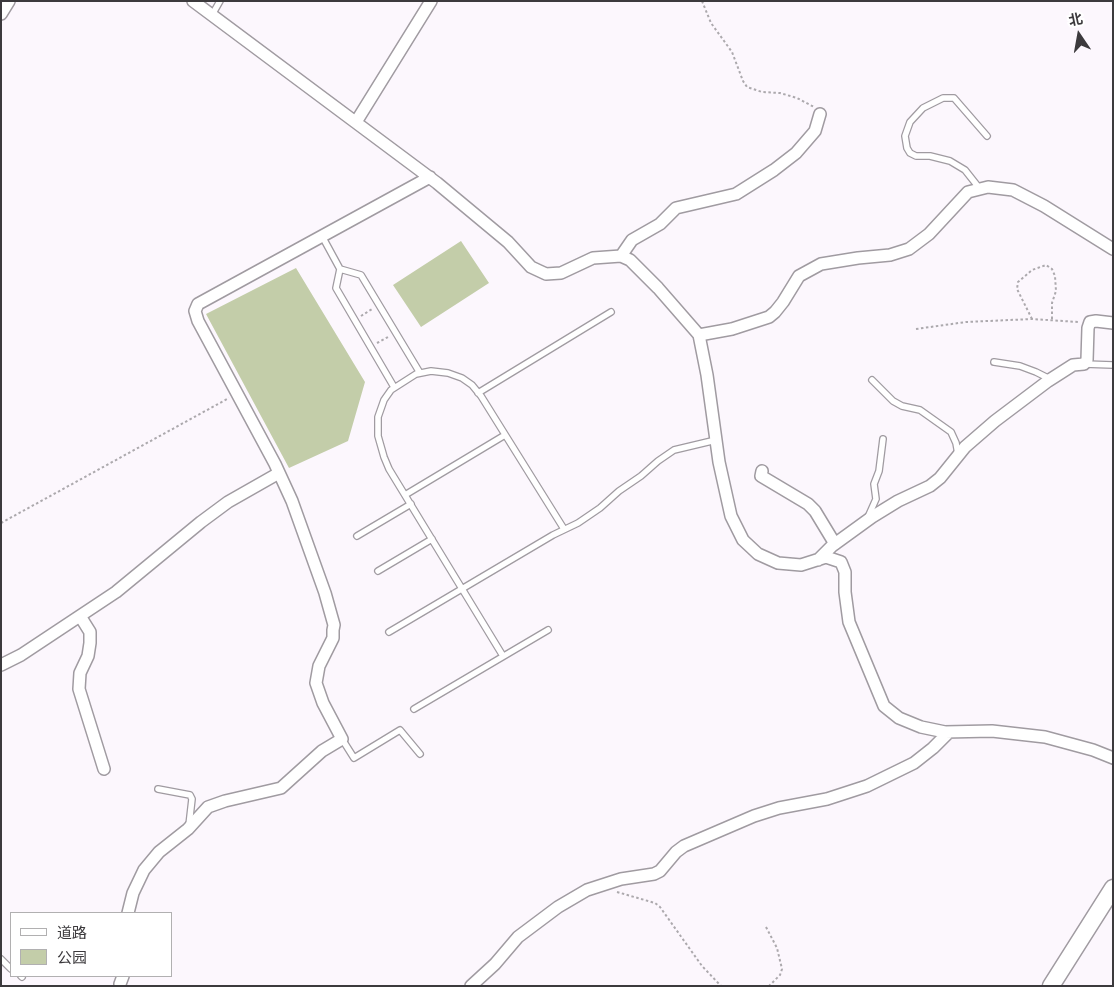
<!DOCTYPE html>
<html>
<head>
<meta charset="utf-8">
<style>
  body { margin:0 }
  #map { position:relative; width:1114px; height:987px; overflow:hidden; background:#fcf7fd; font-family:Karla,"Noto Sans SC",sans-serif }
  canvas { display:block }
  .frame { position:absolute; inset:0; border:2px solid #3c3a3d; pointer-events:none }
  .legend { position:absolute; left:10px; top:912px; width:162px; height:65px; box-sizing:border-box; background:#fff; border:1px solid #b1b0b1; margin:0; padding:6px 9px; list-style:none; font-size:15px; color:#3c3a3d }
  .legend li { display:flex; align-items:center; gap:10px; height:25px }
  .legend b { width:25px; border:1px solid #b1b0b1 }
  .north { position:absolute; left:1054px; top:10px; width:50px; height:50px; -webkit-text-stroke:4px #fff; paint-order:stroke; rotate:348deg; font-size:14px; font-weight:700; line-height:20px; text-align:center; color:#3c3a3d }
  .north::after { content:''; display:block; margin:auto; width:18px; height:22px; background:#3c3a3d; clip-path:polygon(50% 0,100% 100%,50% 72%,0 100%) }
</style>
</head>
<body>
<div id="map">
<canvas width="1114" height="987"></canvas>
<div class="frame"></div>
<ul class="legend">
<li><b style="height:6px;background:#fff"></b>道路</li>
<li><b style="height:14px;background:#c3cda9"></b>公园</li>
</ul>
<div class="north">北</div>
</div>
<script>
const c = document.querySelector('canvas').getContext('2d');
c.lineJoin = 'round';
function paint(path, color) { c.fillStyle = color; c.fill(path, 'evenodd'); }
const poly = rows => new Path2D(rows.map(r => 'M' + r).join(''));
function strokePath(path, color, width, dash) { c.strokeStyle = color; c.lineWidth = width; c.lineCap = dash ? 'butt' : 'round'; c.setLineDash(dash || []); c.stroke(path); }
const green = poly([
  [461,241,489,283,421,327,393,285],
  [296,268,365,382,348,441,289,468,206,314]
]);
const path = poly([
  [702,1,711,23,732,52,743,81,747,87,762,92,780,93,797,98,814,107],
  [361,316,372,309],
  [1032,319,1017,289,1018,282,1032,270,1046,265,1052,269,1055,276,1056,291,1052,303,1052,320],
  [916,329,966,322,1032,319,1078,322],
  [377,343,388,337],
  [1,523,229,398],
  [617,892,655,903,660,907,702,966,721,986],
  [766,927,777,948,782,969,780,975,769,986]
]);
const lane = poly([
  [212,15,220,1],
  [980,189,965,170,950,161,930,156,916,156,910,153,907,148,905,136,910,122,923,108,943,98,954,98,987,136],
  [322,236,340,269,336,288,394,387],
  [340,269,361,275,420,373],
  [994,362,1020,366,1036,372,1050,379],
  [1084,364,1113,365],
  [872,380,893,401,902,406,920,410,951,432,956,443,958,454],
  [478,393,611,312],
  [405,495,505,435],
  [868,517,876,499,874,484,879,471,883,439],
  [357,536,411,504],
  [378,571,432,539],
  [389,632,553,535,578,523,600,508,619,491,641,476,658,461,674,450,716,440],
  [503,656,389,469,384,457,378,436,378,417,384,400,391,390,416,374,431,371,448,373,462,378,472,385,481,396,564,529],
  [414,709,548,630],
  [342,739,354,758,400,730,420,754],
  [158,789,190,795,192,799,189,825],
  [1,959,11,969],
  [21,976,22,977]
]);
const street = poly([
  [193,1,437,183,508,242,531,267,546,274,561,273,593,258,621,256,630,260,658,288,699,335,707,375,719,462,731,516,743,540,758,554,778,563,801,565,826,557,841,562,845,572,845,592,849,622,884,706,899,718,921,727,945,732,992,731,1045,737,1093,750,1113,758],
  [1,14,9,1],
  [356,122,431,1],
  [621,256,632,240,660,224,676,208,736,194,774,170,796,153,815,131,820,114],
  [699,335,732,329,769,317,775,312,783,302,799,276,821,264,858,258,890,255,909,249,929,234,968,192,988,187,1013,190,1044,206,1113,249],
  [762,471,761,476,808,504,815,511,835,544],
  [818,560,832,546,872,517,898,501,930,486,940,478,965,447,995,421,1048,381,1073,365,1084,364,1087,360,1088,328,1090,322,1096,321,1113,323],
  [80,616,90,632,90,643,88,656,80,673,79,689,104,769],
  [1,665,21,655,116,592,201,522,228,502,279,473],
  [128,913,133,893,144,870,159,852,188,829,208,807,225,801,281,788,322,751,342,739,323,703,316,683,319,666,333,638,333,630,334,625,325,593,292,501,275,464,198,321,195,311,198,304,430,177],
  [120,984,123,976],
  [471,986,495,964,518,937,558,907,587,890,621,879,654,874,660,871,676,852,684,846,754,816,779,808,827,799,867,786,914,763,933,748,949,732]
]);
const primary = poly([
  [1051,986,1113,888]
]);
paint(green, '#c3cda9');
strokePath(lane, '#a09ba1', 8);
strokePath(street, '#a09ba1', 14);
strokePath(primary, '#a09ba1', 19);
strokePath(path, '#aca9ad', 2, [2.5, 2.5]);
strokePath(lane, '#fff', 5.5);
strokePath(street, '#fff', 11);
strokePath(primary, '#fff', 16);
</script>
</body>
</html>
